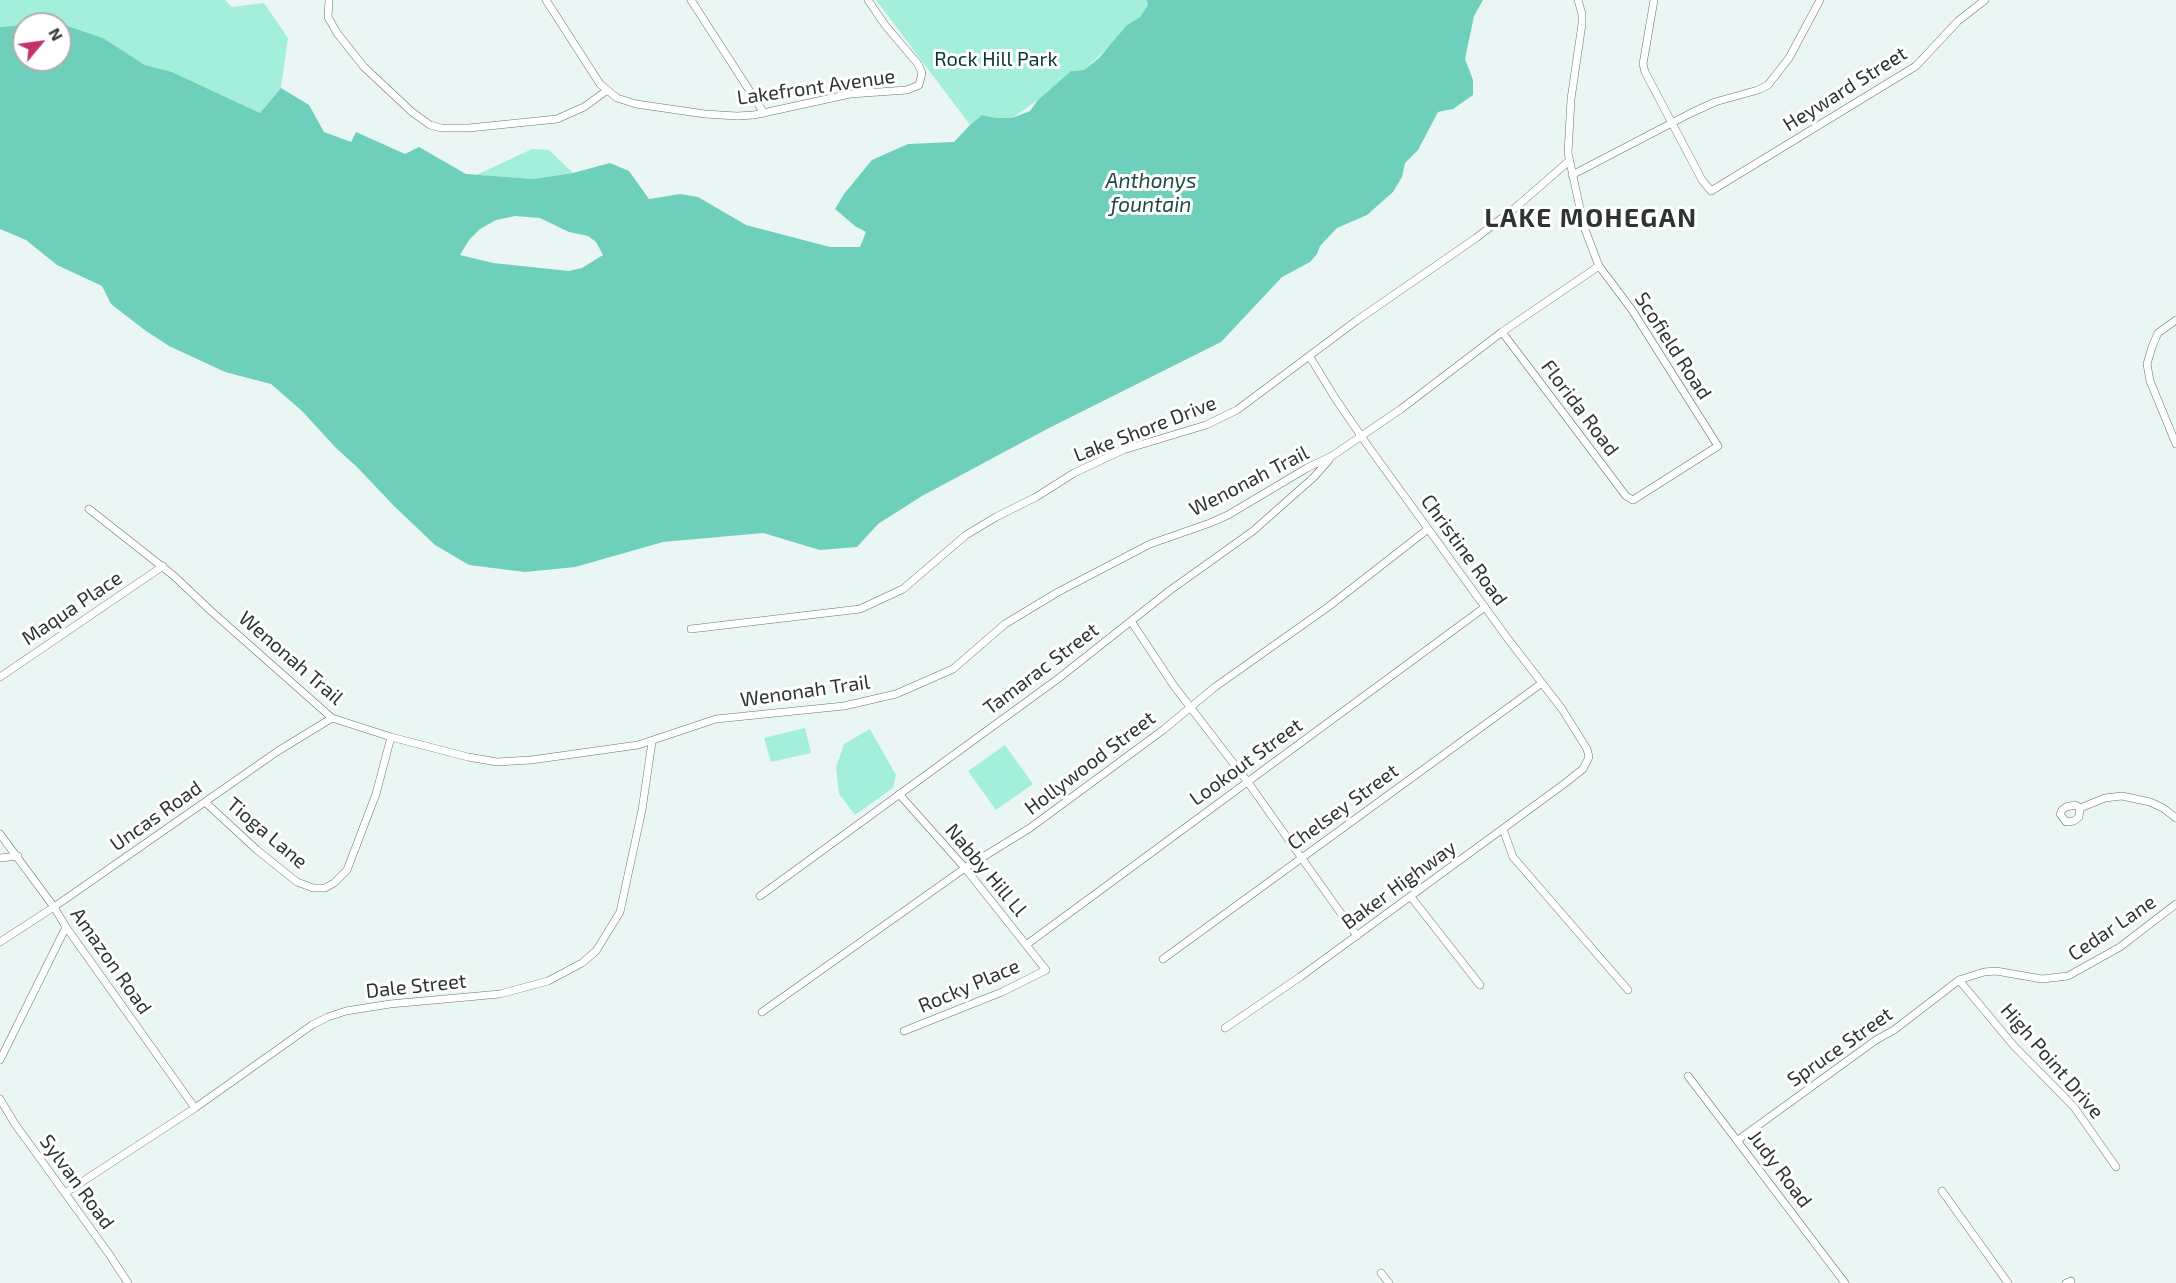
<!DOCTYPE html>
<html>
<head>
<meta charset="utf-8">
<style>
  body { margin:0 }
  #map { position:relative; width:2176px; height:1283px; overflow:hidden; background:#eaf6f3; font-family:"Exo 2",sans-serif }
  canvas { display:block }
  .north { position:absolute; left:12px; top:12px; width:60px; height:60px; box-sizing:border-box; background:#fff; border:2px solid #acaead; border-radius:50%; rotate:61deg; font-size:16px; font-weight:700; line-height:24px; text-align:center; color:#2f3433 }
  .north::after { content:''; display:block; margin:auto; width:21px; height:27px; background:#bf346b; clip-path:polygon(50% 0,100% 100%,50% 72%,0 100%) }
</style>
</head>
<body>
<div id="map">
<canvas width="2176" height="1283"></canvas>
<div class="north">N</div>
</div>
<script>
const c = document.querySelector('canvas').getContext('2d');
c.lineJoin = 'round';
function paint(path, color) { c.fillStyle = color; c.fill(path, 'evenodd'); }
const poly = rows => new Path2D(rows.map(r => 'M' + r).join(''));
function strokePath(path, color, width, dash) { c.strokeStyle = color; c.lineWidth = width; c.lineCap = dash ? 'butt' : 'round'; c.setLineDash(dash || []); c.stroke(path); }
function drawText(font, color, halo, rows, align = 'center') {
  c.font = font + ' "Exo 2",sans-serif'; c.lineWidth = 6; c.setLineDash([]); c.textBaseline = 'middle'; c.strokeStyle = halo; c.fillStyle = color; for (const [text, x, y, turn = 0] of rows) {
    c.save(); c.translate(x, y); c.rotate((+turn || 0) * Math.PI / 180); c.textAlign = isNaN(turn) ? turn : align; if (halo) c.strokeText(text, 0, 0); c.fillText(text, 0, 0); c.restore();
  }
}
const green = poly([
  [0,0,225,0,232,7,264,3,288,38,281,88,260,113,172,72,145,65,103,38,59,23,0,27],
  [876,0,1147,0,1148,5,1140,17,1127,25,1113,43,1084,70,1071,71,1038,100,1012,118,996,118,982,115,970,125],
  [532,149,549,150,573,173,533,179,476,175],
  [805,728,811,753,771,762,764,738],
  [870,729,896,775,893,788,855,815,839,794,836,767,844,744],
  [1005,745,1033,784,996,810,968,771]
]);
const water = poly([
  [1147,0,1483,0,1474,16,1465,59,1473,80,1473,95,1453,109,1438,112,1418,150,1405,163,1402,177,1393,192,1367,215,1337,228,1320,246,1317,254,1310,262,1282,277,1221,342,1049,428,922,496,878,524,857,547,820,550,763,533,663,542,575,567,525,572,469,565,435,545,394,506,357,467,336,448,302,411,271,384,225,372,169,346,146,331,111,304,102,286,57,265,26,240,0,229,0,27,24,25,24,60,60,60,60,24,47,24,59,23,103,38,145,65,172,72,260,113,281,88,309,105,324,132,351,142,356,132,405,154,419,147,466,174,533,179,573,173,610,163,629,171,649,199,680,194,698,197,746,225,830,247,860,247,866,232,855,226,835,209,844,194,872,160,908,144,954,142,970,125,982,115,996,118,1012,118,1030,111,1038,100,1071,71,1084,70,1099,58,1127,25,1140,17,1148,5],
  [515,216,540,218,569,232,588,236,596,242,603,255,582,268,569,271,493,263,460,255,469,240,480,229,496,220]
]);
const minor = poly([
  [329,0,328,17,337,33,364,67,412,112,430,125,441,128,469,128,557,119,584,107,606,91],
  [546,0,600,84,617,98,636,104,705,114,737,116,754,115,850,94,907,90,919,85,922,73,918,64,885,25,868,0],
  [691,0,764,113],
  [1654,0,1643,64,1645,72,1702,180,1711,191,1916,66,1958,21,1985,0],
  [1572,175,1691,113,1715,102,1758,90,1768,85,1789,58,1820,0],
  [2176,320,2158,333,2152,347,2147,364,2150,381,2176,444],
  [1502,332,1626,496,1633,500,1718,446,1632,310,1599,266,1584,227,1568,153,1571,99,1582,24,1582,14,1578,0],
  [89,509,174,576,211,611,332,718,391,737,468,757,497,762,531,760,638,745,716,719,844,706,896,694,953,669,1005,624,1058,592,1150,544,1210,523,1228,515,1307,468,1332,456,1401,409,1502,332,1599,266],
  [1131,621,1174,686,1247,781,1357,936],
  [691,629,860,609,903,589,966,535,996,517,1036,497,1074,473,1123,450,1206,425,1237,410,1356,321,1476,238,1515,208,1569,161],
  [0,677,163,566],
  [899,794,965,868,1046,970,1002,992,904,1031],
  [205,802,257,850,297,882,313,888,325,888,334,883,347,870,376,794,391,737],
  [2075,805,2080,808,2079,817,2074,821,2066,822,2060,814,2062,810,2066,807,2075,805],
  [2080,808,2105,798,2122,796,2150,802,2163,808,2176,818],
  [1503,829,1513,857,1628,990],
  [0,834,54,907,66,927,195,1108],
  [0,858,18,856],
  [760,896,1059,678,1169,591,1253,531,1314,477,1329,460],
  [1411,897,1480,985],
  [0,942,54,907,278,751,332,718],
  [1026,945,1485,607],
  [1163,959,1542,683],
  [1959,980,2014,1046,2074,1107,2116,1167],
  [762,1012,965,868,1030,828,1163,730,1215,687,1328,607,1428,529],
  [1225,1028,1300,977,1564,784,1583,769,1589,757,1587,749,1562,709,1508,639,1368,446,1335,398,1310,357],
  [0,1060,66,927],
  [1688,1076,1845,1283],
  [0,1099,15,1124,109,1254,128,1283],
  [1738,1140,1876,1040,1894,1030,1959,980,1984,972,1996,971,2042,979,2068,976,2120,947,2176,904],
  [1942,1191,2008,1283],
  [65,1193,195,1108,312,1025,328,1017,346,1011,390,1004,500,994,548,981,582,963,596,951,620,912,642,810,652,742],
  [1381,1273,1389,1283],
  [2066,1283,2071,1281]
]);
const parkNames = [
  ["Rock Hill Park",996,59]
];
const streetNames = [
  ["Lakefront Avenue",816,87,-8],
  ["Heyward Street",1845,89,-32],
  ["Scofield Road",1673,346,57],
  ["Florida Road",1580,408,53],
  ["Lake Shore Drive",1145,429,-21],
  ["Wenonah Trail",1249,481,-27],
  ["Christine Road",1464,550,54],
  ["Maqua Place",72,608,-34],
  ["Wenonah Trail",291,658,41],
  ["Tamarac Street",1041,669,-37],
  ["Wenonah Trail",805,691,-8],
  ["Lookout Street",1246,762,-36],
  ["Hollywood Street",1090,763,-37],
  ["Chelsey Street",1343,807,-36],
  ["Uncas Road",156,816,-35],
  ["Tioga Lane",267,833,40],
  ["Nabby Hill Ll",986,870,50],
  ["Baker Highway",1399,885,-36],
  ["Cedar Lane",2112,928,-34],
  ["Amazon Road",111,961,55],
  ["Dale Street",416,986,-6],
  ["Rocky Place",969,986,-23],
  ["Spruce Street",1840,1047,-35],
  ["High Point Drive",2052,1061,49],
  ["Judy Road",1780,1169,53],
  ["Sylvan Road",77,1182,54]
];
const waterNames = [
  ["Anthonys",1151,181],
  ["fountain",1151,205]
];
const districtNames = [
  ["LAKE MOHEGAN",1591,218]
];
paint(green, '#a4efdc');
paint(water, '#6ed0ba');
strokePath(minor, '#68736f', 8);
strokePath(minor, '#fff', 7);
drawText('20px', '#0a3930', '#fff', parkNames);
drawText('20px', '#2f3433', '#fff', streetNames);
drawText('italic 21px', '#214d43', '#fff', waterNames);
c.letterSpacing = '1.5px';
drawText('bold 26px', '#2f3433', '#fff', districtNames);
c.letterSpacing = '0px';
</script>
</body>
</html>
